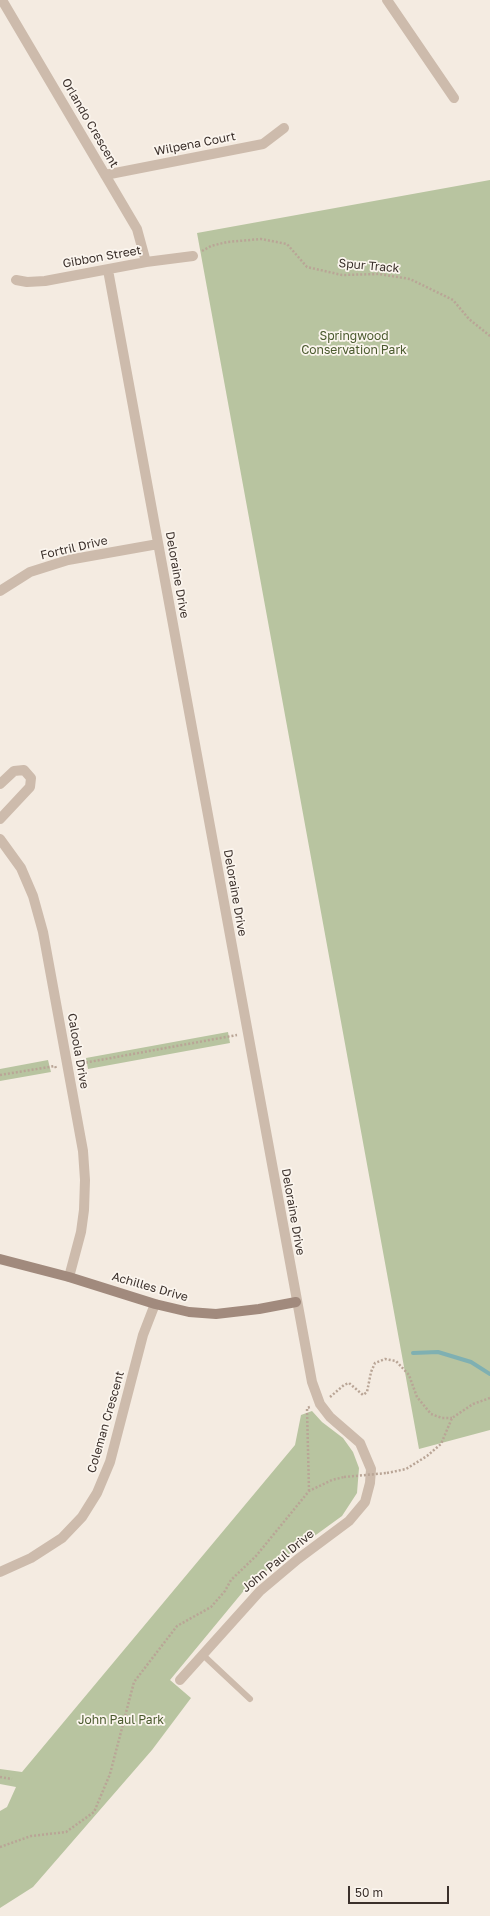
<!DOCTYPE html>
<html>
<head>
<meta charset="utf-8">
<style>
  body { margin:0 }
  #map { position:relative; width:490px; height:1916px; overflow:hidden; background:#f4ebe1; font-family:"Golos Text",sans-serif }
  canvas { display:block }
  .scale { position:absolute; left:348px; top:1886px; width:101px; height:18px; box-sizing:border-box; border:2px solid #3b302b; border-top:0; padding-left:5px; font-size:12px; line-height:14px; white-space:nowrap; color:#3b302b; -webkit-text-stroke:3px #fbf5ee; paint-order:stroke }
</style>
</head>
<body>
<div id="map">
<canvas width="490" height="1916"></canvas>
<div class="scale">50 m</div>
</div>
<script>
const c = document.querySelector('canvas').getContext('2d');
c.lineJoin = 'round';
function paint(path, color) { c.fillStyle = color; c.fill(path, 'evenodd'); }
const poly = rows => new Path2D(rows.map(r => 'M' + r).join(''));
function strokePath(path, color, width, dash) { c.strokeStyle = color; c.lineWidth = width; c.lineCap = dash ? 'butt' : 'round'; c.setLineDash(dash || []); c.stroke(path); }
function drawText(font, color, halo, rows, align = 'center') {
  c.font = font + ' "Golos Text",sans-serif'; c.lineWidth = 3.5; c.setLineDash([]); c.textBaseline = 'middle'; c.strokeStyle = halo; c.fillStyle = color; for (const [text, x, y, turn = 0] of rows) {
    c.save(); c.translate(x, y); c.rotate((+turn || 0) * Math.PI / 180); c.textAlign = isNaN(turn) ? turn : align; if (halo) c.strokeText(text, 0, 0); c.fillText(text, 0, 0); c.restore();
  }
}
const green = poly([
  [490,180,490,1430,419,1449,197,233],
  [228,1032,230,1043,88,1069,86,1058],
  [48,1060,51,1072,0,1081,0,1069],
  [312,1411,322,1422,343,1438,353,1452,359,1468,357,1493,342,1516,251,1582,170,1680,191,1698,152,1750,33,1887,0,1908,0,1811,7,1807,16,1787,0,1784,0,1769,22,1772,295,1445,301,1415]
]);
const stream = poly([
  [413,1353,438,1352,471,1362,490,1374]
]);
const path = poly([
  [202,251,211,246,227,242,261,239,287,244,307,267,342,275,379,274,410,279,453,300,469,319,490,336],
  [78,1064,237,1035],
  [0,1075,55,1066,56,1068],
  [330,1397,344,1385,349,1383,363,1395,367,1392,371,1372,375,1363,385,1359,396,1361,409,1375,417,1397,431,1414,442,1418,452,1418],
  [387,1473,406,1469,427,1456,441,1444,452,1418,473,1404,490,1398],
  [309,1491,307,1408,310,1407],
  [0,1777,12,1779],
  [0,1847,31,1836,66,1832,94,1812,110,1774,134,1682,177,1626,211,1607,225,1591,231,1580,256,1556,309,1491,332,1480,344,1477]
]);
const lane = poly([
  [203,1655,250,1699]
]);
const street = poly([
  [2,0,137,229,146,262],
  [387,0,454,98],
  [105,175,263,144,284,128],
  [108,270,312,1382,320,1404,330,1417,360,1443,371,1469,370,1483,365,1502,349,1521,298,1559,260,1591,180,1680],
  [16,280,27,282,45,281,146,262,193,256],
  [0,591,30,572,68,560,158,544],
  [0,784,14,771,24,770,31,778,30,787,0,819],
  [0,839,21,868,33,896,43,932,83,1151,85,1180,84,1210,81,1232,69,1277],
  [0,1572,31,1558,62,1538,82,1517,97,1493,110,1462,143,1335,155,1304]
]);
const secondary = poly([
  [0,1259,69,1277,155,1304,189,1312,216,1314,259,1309,296,1302]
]);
const pathBridge = poly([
  [344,1477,387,1473]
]);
const streetNames = [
  ["Orlando Crescent",90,123,60],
  ["Wilpena Court",195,144,-11],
  ["Gibbon Street",102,257,-10],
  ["Spur Track",369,266,5],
  ["Fortril Drive",74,548,-13],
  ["Deloraine Drive",177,575,80],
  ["Deloraine Drive",235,893,80],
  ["Caloola Drive",78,1051,80],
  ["Deloraine Drive",293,1212,80],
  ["Achilles Drive",150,1287,16],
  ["Coleman Crescent",106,1422,-74],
  ["John Paul Drive",278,1561,-40]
];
const parkNames = [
  ["Springwood",354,336],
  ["Conservation Park",354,350],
  ["John Paul Park",121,1720]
];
paint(green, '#b8c4a0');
strokePath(stream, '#7fb0b2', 4);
strokePath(path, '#b9a596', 2.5, [2, 2]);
strokePath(lane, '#cdbbac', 6);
strokePath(street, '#cdbbac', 10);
strokePath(secondary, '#a18a7d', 10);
strokePath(pathBridge, '#b9a596', 2.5, [2, 2]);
drawText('12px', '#3b302b', '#fbf5ee', streetNames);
drawText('12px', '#4a5a2e', '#fbf5ee', parkNames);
</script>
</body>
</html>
